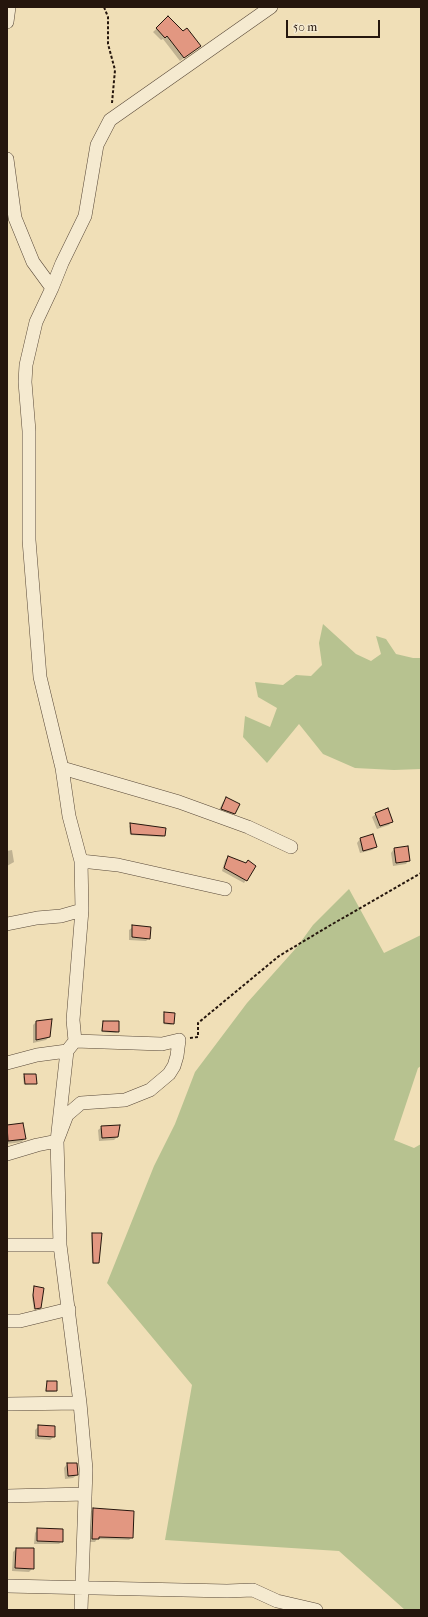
<!DOCTYPE html>
<html>
<head>
<meta charset="utf-8">
<style>
  body { margin:0 }
  #map { position:relative; width:428px; height:1617px; overflow:hidden; background:#f0dfb7; font-family:"IM FELL French Canon",serif }
  canvas { display:block }
  .frame { position:absolute; inset:0; border:8px solid #25160d; pointer-events:none }
  .scale { position:absolute; left:286px; top:20px; width:94px; height:18px; box-sizing:border-box; border:2px solid #25160d; border-top:0; padding-left:5px; font-size:12px; line-height:14px; white-space:nowrap; color:#25160d; -webkit-text-stroke:3px #f5ead0; paint-order:stroke }
</style>
</head>
<body>
<div id="map">
<canvas width="428" height="1617"></canvas>
<div class="frame"></div>
<div class="scale">50 m</div>
</div>
<script>
const c = document.querySelector('canvas').getContext('2d');
c.lineJoin = 'round';
function paint(path, color) { c.fillStyle = color; c.fill(path, 'evenodd'); }
const poly = rows => new Path2D(rows.map(r => 'M' + r).join(''));
function strokePath(path, color, width, dash) { c.strokeStyle = color; c.lineWidth = width; c.lineCap = dash ? 'butt' : 'round'; c.setLineDash(dash || []); c.stroke(path); }
const green = poly([
  [323,624,356,654,371,661,381,654,376,636,386,639,396,654,413,658,421,658,421,769,394,770,355,768,323,754,299,724,267,763,243,737,245,716,270,727,277,708,258,697,255,682,283,685,296,675,311,676,322,665,319,643],
  [349,889,384,953,421,935,421,1066,418,1068,394,1140,414,1148,421,1144,421,1610,405,1610,339,1551,165,1540,192,1385,107,1283,154,1166,175,1124,195,1072,247,1003,297,947,313,925]
]);
const shadow = poly([
  [168,18,200,46,180,61,163,39,161,40,153,32],
  [226,799,234,813,231,817,218,812,223,802],
  [376,814,392,821,389,825,377,829,372,817],
  [131,824,164,835,163,837,130,835,129,826],
  [373,836,376,847,372,850,360,853,357,843,360,839],
  [407,848,409,860,406,864,393,866,391,853,394,849],
  [12,850,14,862,7,866,7,851],
  [228,857,246,880,244,883,222,871,225,860],
  [133,927,149,938,146,941,129,940,129,930],
  [165,1013,173,1024,171,1025,163,1024,163,1014],
  [36,1022,50,1036,46,1040,33,1043,33,1025],
  [103,1022,118,1032,116,1033,101,1032],
  [24,1075,36,1083,24,1085,23,1077],
  [22,1124,25,1138,22,1142,7,1144,7,1126],
  [102,1127,117,1137,114,1140,99,1141,98,1130],
  [92,1234,98,1262,97,1264,92,1264,91,1235],
  [34,1288,40,1307,34,1310,32,1297],
  [47,1382,56,1391,54,1392,45,1392],
  [39,1426,54,1437,50,1440,35,1439,35,1430],
  [67,1464,77,1475,73,1478,65,1479,64,1468],
  [93,1509,132,1537,129,1540,97,1539,95,1542,89,1542,90,1512],
  [38,1529,62,1541,59,1544,34,1544,35,1533],
  [16,1549,33,1568,29,1572,12,1571,13,1552]
]);
const building = poly([
  [168,16,183,31,187,28,201,46,184,58,167,36,165,38,156,28,168,16],
  [226,797,240,804,235,814,221,809,226,797],
  [388,808,393,822,380,826,375,813,388,808],
  [130,823,166,828,165,836,131,834,130,823],
  [373,834,377,847,363,851,360,838,373,834],
  [408,846,410,861,396,863,394,848,408,846],
  [228,856,246,863,248,860,256,866,247,881,224,868,228,856],
  [132,925,151,927,150,939,132,937,132,925],
  [164,1012,175,1013,174,1024,164,1023,164,1012],
  [52,1019,50,1037,36,1040,36,1021,52,1019],
  [103,1021,119,1021,119,1032,102,1031,103,1021],
  [24,1074,36,1074,37,1084,25,1084,24,1074],
  [23,1123,26,1139,8,1141,7,1125,23,1123],
  [120,1125,118,1137,102,1138,101,1126,120,1125],
  [92,1233,102,1233,99,1263,93,1263,92,1233],
  [34,1286,44,1288,41,1308,35,1309,33,1295,34,1286],
  [47,1381,57,1381,57,1391,46,1391,47,1381],
  [38,1425,55,1426,55,1437,38,1436,38,1425],
  [67,1463,77,1463,78,1475,68,1476,67,1463],
  [93,1508,134,1511,133,1538,99,1537,99,1539,92,1539,93,1508],
  [37,1528,63,1529,63,1542,37,1541,37,1528],
  [16,1548,34,1548,34,1569,15,1568,16,1548]
]);
const path = poly([
  [104,7,108,17,108,44,115,70,112,103],
  [190,1038,198,1037,198,1023,279,956,329,926,421,873]
]);
const minor = poly([
  [7,22,9,7],
  [7,159,15,218,33,262,52,288],
  [62,768,179,802,248,827,291,847],
  [81,861,118,865,225,889],
  [7,924,37,918,61,916,82,910],
  [7,1063,37,1055,67,1051],
  [7,1154,37,1145,57,1141,67,1115,81,1103,125,1100,150,1090,169,1074,174,1066,177,1056,179,1040,162,1044,75,1041],
  [7,1245,60,1245],
  [7,1321,20,1321,69,1309],
  [7,1404,80,1403],
  [7,1496,85,1494],
  [7,1586,227,1591,253,1590,277,1601,316,1610],
  [81,1610,86,1469,80,1403,60,1245,57,1141,67,1051,75,1041,73,1020,82,910,81,861,69,816,62,768,40,677,29,540,29,431,25,382,26,365,36,322,52,288,62,263,85,216,97,145,110,120,271,7]
]);
paint(green, '#b7c290');
paint(shadow, '#0003');
paint(building, '#e29781');
strokePath(building, '#25160d', 1);
strokePath(minor, '#584838', 14);
strokePath(path, '#25160d', 2, [3, 2]);
strokePath(minor, '#f5ead0', 13);
</script>
</body>
</html>
